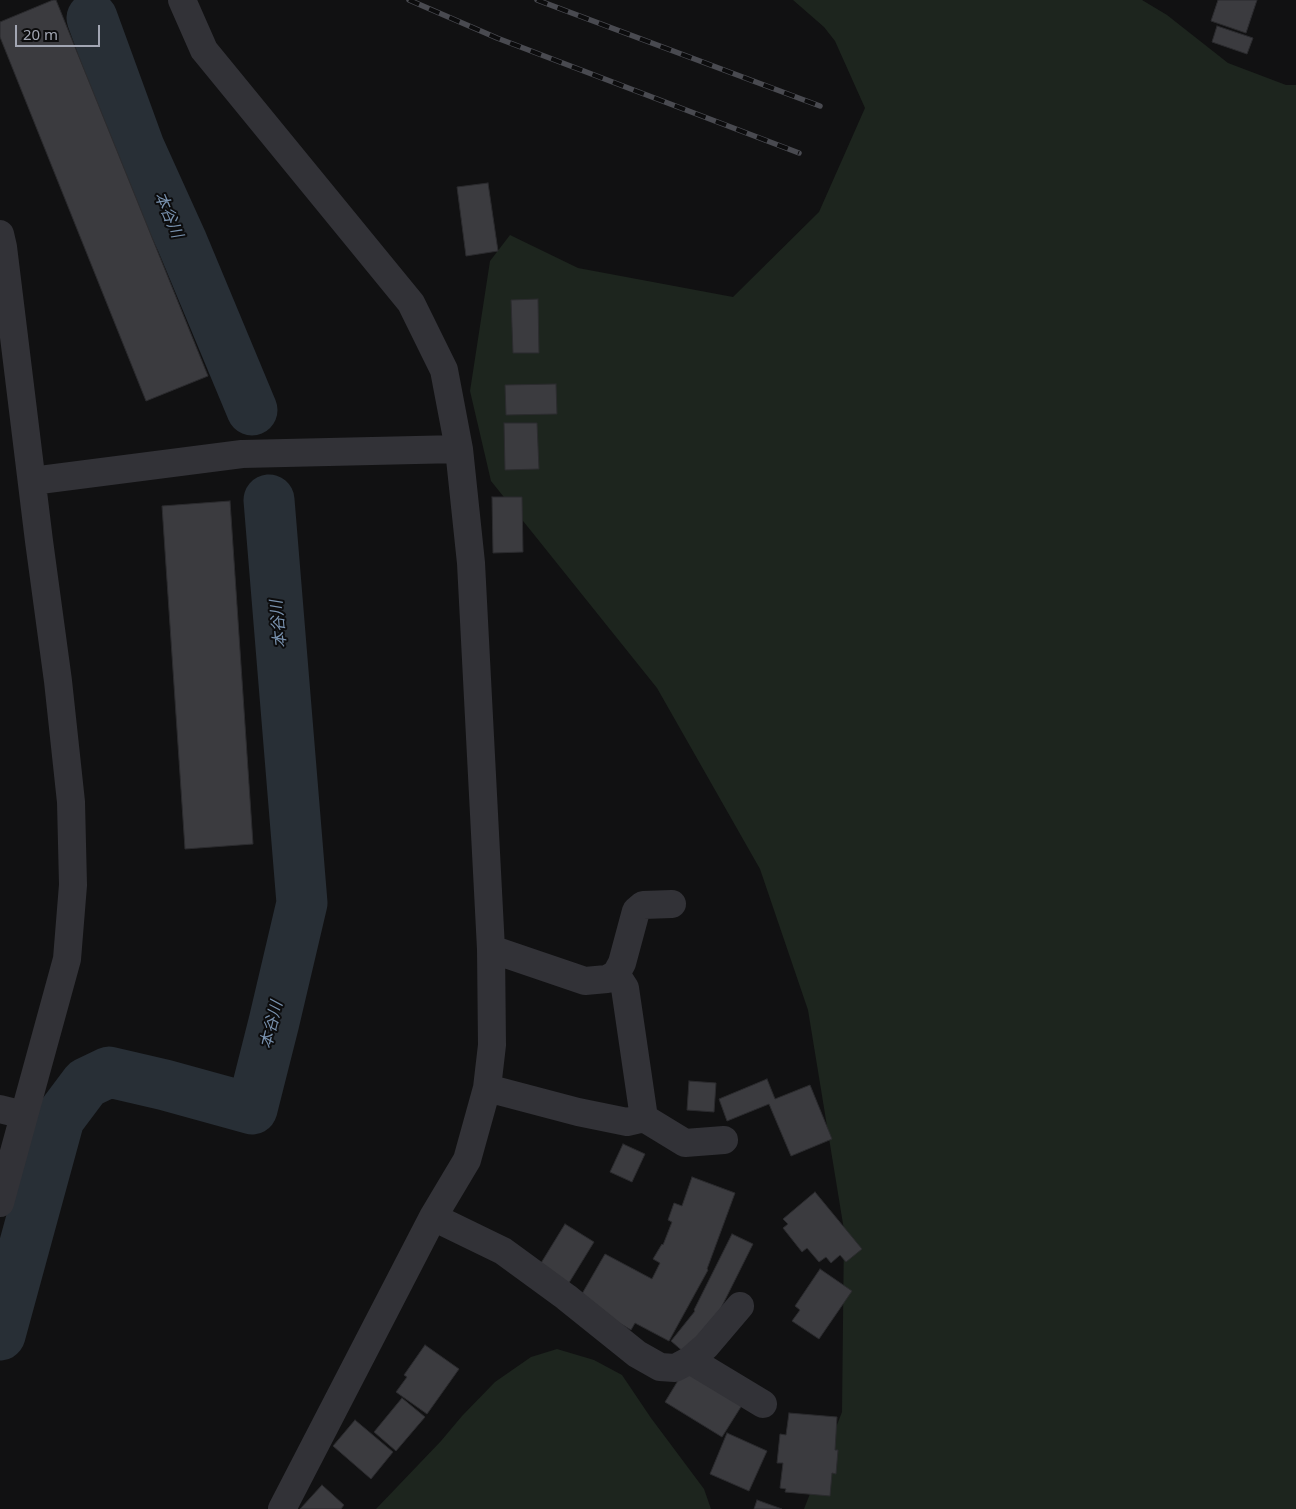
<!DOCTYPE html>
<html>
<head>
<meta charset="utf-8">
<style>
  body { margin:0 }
  #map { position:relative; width:1296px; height:1509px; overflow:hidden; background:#111112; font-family:"Noto Sans",sans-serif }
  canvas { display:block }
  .scale { position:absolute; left:15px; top:25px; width:85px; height:22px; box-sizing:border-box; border:2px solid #a2a6b3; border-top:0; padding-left:6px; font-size:15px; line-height:18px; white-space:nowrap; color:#a2a6b3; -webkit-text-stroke:4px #0c0c0d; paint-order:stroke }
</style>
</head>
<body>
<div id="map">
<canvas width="1296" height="1509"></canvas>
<div class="scale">20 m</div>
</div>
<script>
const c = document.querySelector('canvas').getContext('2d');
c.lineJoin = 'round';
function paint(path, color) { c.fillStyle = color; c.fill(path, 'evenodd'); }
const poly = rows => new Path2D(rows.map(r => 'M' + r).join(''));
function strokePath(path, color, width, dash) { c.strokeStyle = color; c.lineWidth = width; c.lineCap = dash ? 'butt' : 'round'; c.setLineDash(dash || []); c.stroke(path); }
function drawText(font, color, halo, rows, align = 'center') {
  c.font = font + ' "Noto Sans","Noto Sans JP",sans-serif'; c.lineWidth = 4; c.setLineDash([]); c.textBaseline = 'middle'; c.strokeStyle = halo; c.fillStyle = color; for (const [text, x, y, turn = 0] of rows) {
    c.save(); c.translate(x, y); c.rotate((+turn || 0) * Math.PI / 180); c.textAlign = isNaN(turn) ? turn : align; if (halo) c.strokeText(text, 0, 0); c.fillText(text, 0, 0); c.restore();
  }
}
const green = poly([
  [793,0,1142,0,1167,15,1228,63,1286,85,1296,85,1296,1509,804,1509,842,1412,844,1230,808,1010,760,869,657,688,491,481,470,391,490,261,510,235,578,268,733,297,819,212,865,108,835,41,824,27],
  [557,1349,594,1360,622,1375,651,1418,704,1489,711,1509,376,1509,441,1441,462,1416,495,1382,531,1357]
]);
const river = poly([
  [92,18,139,147,182,242,252,410],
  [0,1335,59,1119,86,1083,109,1072,165,1085,252,1109,274,1022,302,903,269,500]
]);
const building = poly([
  [53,0,56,0,208,376,146,401,0,37,0,22,53,0],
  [1218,0,1257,0,1246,33,1211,21,1218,0],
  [1217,26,1253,38,1247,54,1212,42,1217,26],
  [488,183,498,251,466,256,457,187,488,183],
  [538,299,539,353,513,353,511,300,538,299],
  [556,384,557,414,506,415,505,385,556,384],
  [504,423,537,423,539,469,505,470,504,423],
  [492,497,522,497,523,552,493,553,492,497],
  [230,501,253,844,185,849,162,506,230,501],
  [767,1079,775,1099,810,1085,832,1139,791,1156,769,1104,727,1121,719,1099,767,1079],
  [689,1081,716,1083,714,1112,687,1110,689,1081],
  [623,1144,645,1154,632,1182,610,1172,623,1144],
  [692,1177,735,1193,707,1269,708,1270,669,1341,635,1323,631,1330,579,1299,605,1254,652,1279,660,1263,653,1259,662,1244,663,1245,672,1222,668,1220,674,1203,682,1206,692,1177],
  [815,1192,862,1249,846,1262,840,1255,831,1263,826,1257,819,1262,807,1248,802,1252,783,1228,788,1224,783,1219,815,1192],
  [565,1224,594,1242,567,1286,538,1268,565,1224],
  [732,1234,753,1244,715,1320,686,1354,671,1341,695,1311,694,1310,732,1234],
  [820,1269,852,1291,819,1339,792,1321,800,1310,795,1306,820,1269],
  [425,1345,459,1369,427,1414,396,1392,407,1377,404,1375,425,1345],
  [682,1374,701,1376,744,1402,722,1437,665,1402,682,1374],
  [402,1398,425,1417,396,1451,374,1432,402,1398],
  [789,1413,837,1417,835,1450,838,1450,836,1474,832,1473,830,1496,785,1492,786,1489,780,1488,783,1463,777,1463,780,1434,786,1435,789,1413],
  [355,1420,393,1452,371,1479,333,1446,355,1420],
  [727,1433,767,1451,749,1491,710,1474,727,1433],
  [322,1485,344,1505,341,1509,300,1509,322,1485],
  [757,1500,782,1509,754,1509,757,1500]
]);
const minor = poly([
  [182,0,204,50,411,303,444,370,459,449,471,563,491,949,492,1045,487,1088,467,1160,433,1217,282,1509],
  [0,234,3,247,39,541,58,681,71,802,73,885,67,959,0,1203],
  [32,481,242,454,459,449],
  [491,949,585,981,607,979,616,974,622,963,636,911,643,905,672,904],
  [616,974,625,988,644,1118],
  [487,1088,578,1112,627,1122,644,1118,685,1143,724,1140],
  [0,1109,24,1115],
  [433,1217,503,1251,566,1297,637,1354,660,1367,675,1368,690,1360,706,1346,740,1306],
  [690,1360,763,1404]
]);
const rail = poly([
  [409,0,497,38,799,153],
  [537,0,820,106]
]);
const waterNames = [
  ["本谷川",168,215,67],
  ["本谷川",279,624,-95],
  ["本谷川",272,1025,-76]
];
paint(green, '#1d251e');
strokePath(river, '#282f36', 51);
paint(building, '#3b3b3f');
strokePath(building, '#2b2b2e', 1);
strokePath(minor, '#323237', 28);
strokePath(rail, '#494a50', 5.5);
strokePath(rail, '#0c0c0d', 4, [11]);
drawText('italic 16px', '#7992af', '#0c0c0d', waterNames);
</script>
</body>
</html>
